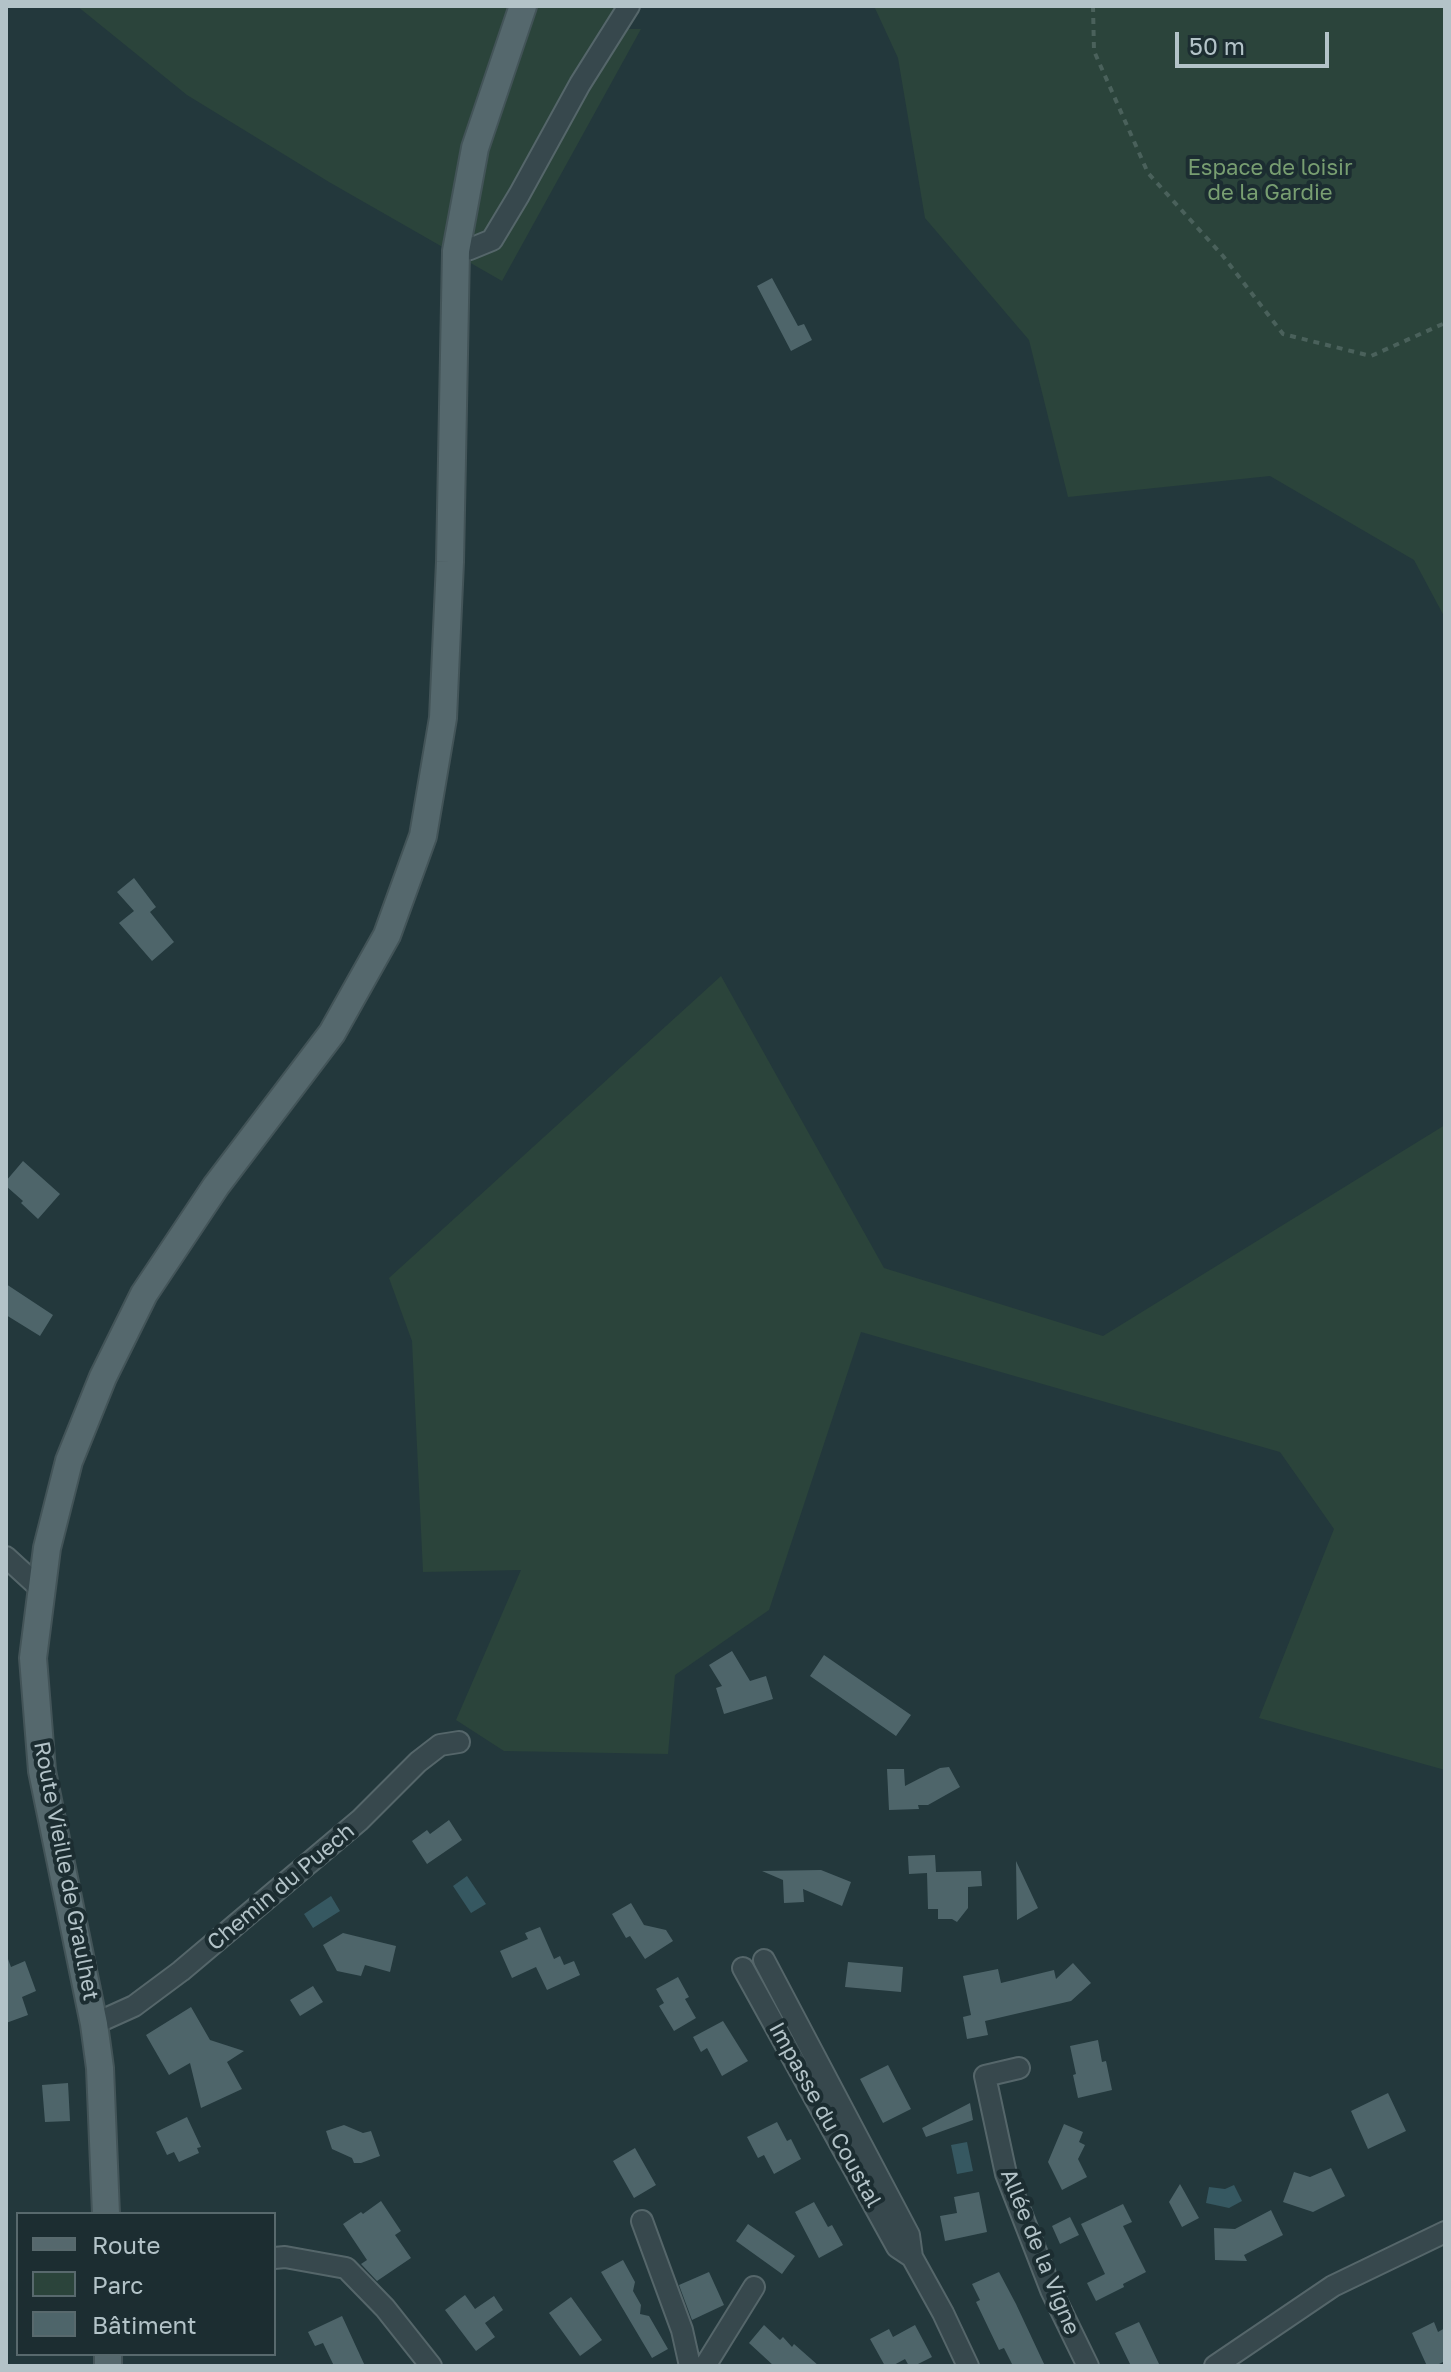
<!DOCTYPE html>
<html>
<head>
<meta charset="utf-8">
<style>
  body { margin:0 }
  #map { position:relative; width:1451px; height:2372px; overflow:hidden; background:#23383c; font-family:"Golos Text",sans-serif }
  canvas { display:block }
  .frame { position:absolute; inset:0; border:8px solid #b3c3c8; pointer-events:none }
  .legend { position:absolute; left:16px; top:2212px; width:260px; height:144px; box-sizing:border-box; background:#1c2d31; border:2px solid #58696d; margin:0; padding:10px 14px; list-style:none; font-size:24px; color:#b3c3c8 }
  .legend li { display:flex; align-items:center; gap:16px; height:40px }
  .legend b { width:40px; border:2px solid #58696d }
  .scale { position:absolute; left:1175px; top:32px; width:154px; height:36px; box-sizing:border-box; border:4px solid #b3c3c8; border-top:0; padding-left:10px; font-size:24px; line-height:28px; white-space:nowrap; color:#b3c3c8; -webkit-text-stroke:6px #1c2d31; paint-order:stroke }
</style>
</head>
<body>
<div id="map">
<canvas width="1451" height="2372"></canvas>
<div class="frame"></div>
<ul class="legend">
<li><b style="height:10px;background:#55686d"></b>Route</li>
<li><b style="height:22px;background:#2b443b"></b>Parc</li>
<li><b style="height:22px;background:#4e656a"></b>Bâtiment</li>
</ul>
<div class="scale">50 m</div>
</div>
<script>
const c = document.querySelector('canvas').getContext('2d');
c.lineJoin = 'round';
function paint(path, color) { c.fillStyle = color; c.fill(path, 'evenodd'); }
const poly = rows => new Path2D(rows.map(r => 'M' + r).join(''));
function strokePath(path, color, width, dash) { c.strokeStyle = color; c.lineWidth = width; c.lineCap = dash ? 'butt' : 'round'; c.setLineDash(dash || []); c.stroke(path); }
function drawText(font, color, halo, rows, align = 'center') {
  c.font = font + ' "Golos Text",sans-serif'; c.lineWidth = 8; c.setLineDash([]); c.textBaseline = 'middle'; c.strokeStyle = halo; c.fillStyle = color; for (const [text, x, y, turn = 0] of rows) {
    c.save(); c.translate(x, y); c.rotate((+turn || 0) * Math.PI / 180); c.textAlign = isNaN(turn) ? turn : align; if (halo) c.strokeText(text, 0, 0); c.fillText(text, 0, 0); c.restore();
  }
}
const green = poly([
  [77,6,617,6,600,29,641,29,502,281,329,182,187,95],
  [874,6,1445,6,1445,618,1414,560,1270,476,1068,497,1029,340,925,218,898,58],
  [721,976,884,1268,1103,1336,1445,1125,1445,1770,1259,1718,1334,1529,1280,1452,861,1332,769,1610,675,1675,668,1754,504,1751,456,1720,521,1570,423,1572,412,1341,389,1278]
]);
const water = poly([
  [467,1876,486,1904,471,1913,453,1886],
  [331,1896,340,1911,313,1928,304,1914],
  [967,2142,973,2171,957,2174,951,2145],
  [1234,2185,1242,2201,1229,2208,1206,2203,1209,2187,1225,2189]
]);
const building = poly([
  [772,278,798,326,804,324,812,340,791,351,757,286],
  [134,878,156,907,150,912,174,942,152,961,119,923,134,911,117,892],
  [23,1161,60,1194,38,1219,21,1203,23,1201,6,1186,6,1181],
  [6,1284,53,1315,40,1336,6,1315],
  [732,1651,750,1681,766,1676,773,1699,724,1714,716,1688,722,1686,709,1665],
  [824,1655,911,1715,896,1736,810,1676],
  [949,1767,960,1787,928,1805,918,1805,919,1809,889,1810,887,1769,904,1769,905,1786,940,1768],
  [449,1820,462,1840,427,1864,412,1841,427,1830,430,1834],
  [935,1855,936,1872,981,1871,982,1886,968,1887,968,1908,957,1922,952,1919,938,1919,938,1909,928,1909,927,1873,909,1874,908,1856],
  [1016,1861,1038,1908,1017,1920],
  [821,1870,851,1882,842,1906,803,1889,804,1902,784,1903,783,1880,762,1871],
  [631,1903,644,1925,666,1930,673,1941,645,1959,630,1936,626,1938,612,1914],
  [540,1927,554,1959,560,1956,564,1965,574,1961,580,1975,547,1990,536,1967,512,1978,500,1951,528,1939,525,1933],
  [343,1933,396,1946,390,1972,365,1965,361,1976,337,1971,323,1945],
  [6,1959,8,1959,11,1967,25,1961,36,1991,22,1997,28,2015,6,2023],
  [848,1962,903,1967,901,1992,845,1987],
  [1073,1963,1091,1983,1071,2001,985,2021,988,2035,967,2039,963,2017,971,2015,963,1976,998,1969,1001,1983,1054,1970,1056,1979],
  [678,1977,689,1997,685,1999,696,2018,674,2031,659,2006,664,2003,656,1989],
  [313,1986,323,2002,300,2016,290,2000],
  [191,2007,210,2040,244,2051,227,2062,242,2089,201,2108,190,2063,169,2075,146,2035],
  [723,2021,748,2061,722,2076,707,2048,701,2052,693,2037],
  [1098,2040,1102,2062,1106,2061,1112,2090,1078,2098,1073,2075,1076,2074,1070,2046],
  [888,2065,911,2109,883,2123,860,2079],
  [68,2083,70,2121,45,2122,42,2085],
  [1388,2093,1406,2131,1368,2149,1351,2111],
  [970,2103,973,2120,926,2137,922,2128],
  [187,2117,201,2147,197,2148,199,2153,179,2162,174,2152,167,2155,156,2132],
  [777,2122,787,2141,791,2139,801,2159,774,2174,764,2155,758,2158,747,2137],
  [1064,2124,1083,2132,1079,2142,1085,2145,1078,2159,1087,2177,1062,2190,1048,2162],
  [344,2125,363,2133,371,2131,380,2156,361,2163,354,2163,352,2158,332,2149,326,2131],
  [635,2148,656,2185,634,2198,613,2161],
  [1331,2168,1345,2196,1313,2212,1283,2202,1294,2172,1310,2177],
  [1180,2184,1199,2218,1182,2227,1169,2202],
  [979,2192,987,2232,945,2241,940,2216,957,2213,954,2197],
  [381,2201,401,2231,395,2235,411,2258,377,2281,361,2264,367,2260,343,2224,361,2212,363,2214],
  [814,2202,828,2227,832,2225,843,2245,819,2258,795,2212],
  [1123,2204,1132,2222,1123,2226,1146,2272,1123,2284,1124,2287,1096,2301,1087,2283,1105,2274,1081,2224],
  [1271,2210,1283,2235,1244,2255,1247,2261,1215,2260,1214,2228,1235,2229],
  [1070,2217,1079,2235,1060,2244,1052,2226],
  [748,2224,795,2256,782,2274,736,2241],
  [623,2260,635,2282,633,2291,641,2305,640,2314,649,2316,668,2349,652,2358,601,2272],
  [709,2272,724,2305,692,2320,679,2285],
  [999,2272,1016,2304,1045,2366,1013,2366,1004,2348,999,2350,976,2302,980,2300,972,2284],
  [465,2295,475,2309,494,2296,503,2310,485,2323,495,2337,476,2351,445,2310],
  [571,2297,602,2340,580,2356,549,2313],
  [342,2316,348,2329,365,2366,334,2366,323,2343,315,2346,308,2332],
  [1139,2322,1160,2366,1131,2366,1115,2333],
  [1434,2322,1438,2332,1445,2328,1445,2361,1435,2366,1427,2366,1412,2333],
  [764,2325,780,2340,783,2337,792,2347,794,2344,819,2366,774,2366,749,2343],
  [915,2325,932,2357,914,2366,909,2366,905,2359,892,2366,885,2366,870,2339,889,2329,893,2337]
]);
const path = poly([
  [1093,6,1094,51,1148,173,1223,256,1283,334,1371,356,1445,323]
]);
const minor = poly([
  [456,251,470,249,492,240,519,195,580,84,629,6],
  [6,1557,42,1590],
  [743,1968,897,2247,912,2257,909,2235,764,1960],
  [94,2024,134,2006,181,1971,360,1820,418,1762,440,1745,459,1742],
  [1019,2068,985,2076,1006,2174,1051,2290,1088,2366],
  [642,2221,682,2330,690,2366],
  [912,2257,943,2313,968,2366],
  [274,2258,285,2257,346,2268,385,2308,431,2366],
  [705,2366,754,2287],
  [1215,2366,1333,2286,1445,2232]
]);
const major = poly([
  [106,2214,100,2068,94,2024,42,1771,33,1658,47,1548,69,1461,103,1377,144,1294,216,1186,332,1033,387,935,423,836,443,718,450,562,456,251,475,148,523,6],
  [108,2354,108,2366]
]);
const parkNames = [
  ["Espace de loisir",1270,168],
  ["de la Gardie",1270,193]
];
const streetNames = [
  ["Route Vieille de Graulhet",66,1871,79],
  ["Chemin du Puech",281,1887,-40],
  ["Impasse du Coustal",825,2115,61],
  ["Allée de la Vigne",1040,2252,68]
];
paint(green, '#2b443b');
paint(water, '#365861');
paint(building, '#4e656a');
strokePath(minor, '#55666a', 24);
strokePath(major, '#435458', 30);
strokePath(path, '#4a615b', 4, [6, 6]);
strokePath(minor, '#37484d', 20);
strokePath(major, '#55686d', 26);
drawText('22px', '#789e71', '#1c2d31', parkNames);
drawText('22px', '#b3c3c8', '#1c2d31', streetNames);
</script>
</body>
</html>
